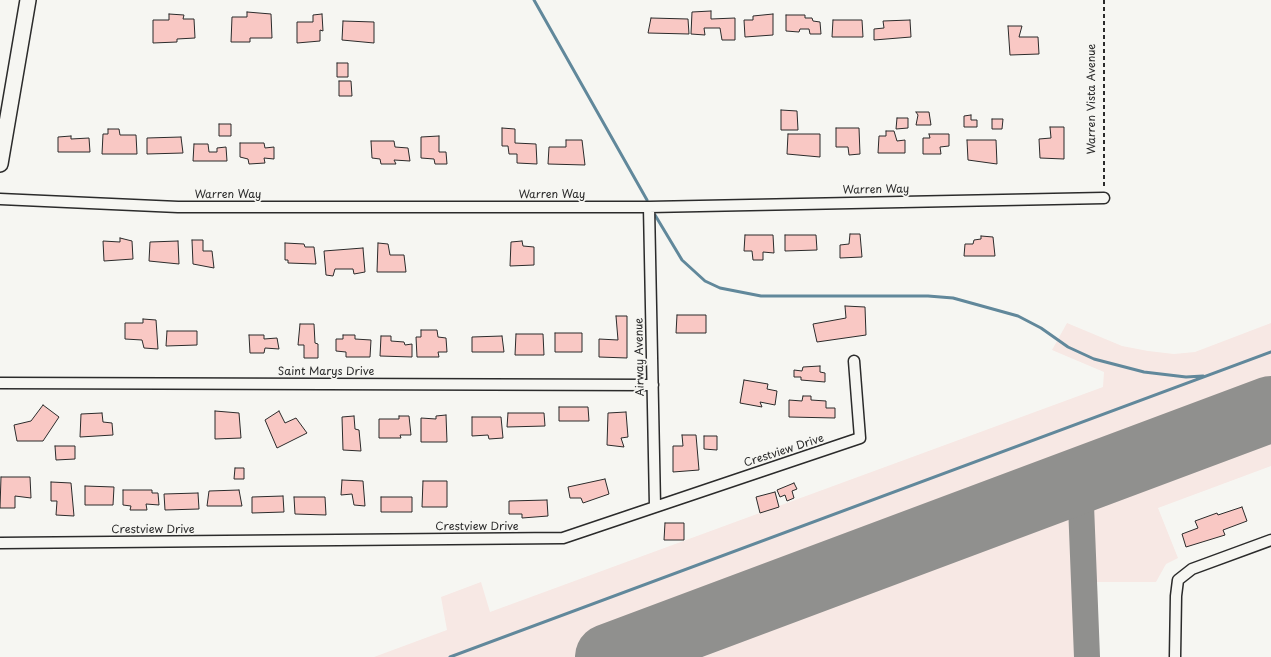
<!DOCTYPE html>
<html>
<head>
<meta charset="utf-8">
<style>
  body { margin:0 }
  canvas { display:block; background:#f6f6f2 }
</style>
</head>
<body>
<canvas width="1271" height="657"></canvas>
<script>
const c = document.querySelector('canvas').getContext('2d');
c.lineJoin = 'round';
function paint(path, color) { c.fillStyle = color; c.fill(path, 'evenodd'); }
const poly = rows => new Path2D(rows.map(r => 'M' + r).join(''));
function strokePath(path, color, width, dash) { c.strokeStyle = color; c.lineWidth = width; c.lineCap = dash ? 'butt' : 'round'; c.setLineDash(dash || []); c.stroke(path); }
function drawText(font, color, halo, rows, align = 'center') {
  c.font = font + ' "Playpen Sans",sans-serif'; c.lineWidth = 3.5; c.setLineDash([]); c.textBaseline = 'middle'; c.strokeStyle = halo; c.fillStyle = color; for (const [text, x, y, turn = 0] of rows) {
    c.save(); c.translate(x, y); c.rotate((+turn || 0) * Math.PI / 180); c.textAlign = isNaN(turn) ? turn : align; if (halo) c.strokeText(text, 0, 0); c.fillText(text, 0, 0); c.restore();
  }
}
const built = poly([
  [1067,323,1122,346,1148,351,1174,354,1195,352,1271,323,1271,466,1158,508,1178,558,1166,564,1156,582,1097,582,1099,657,374,657,447,630,441,597,481,582,490,612,1103,387,1104,372,1052,350]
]);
const stream = poly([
  [534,0,647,200],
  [655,215,682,260,705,281,720,288,761,296,928,296,953,298,1018,316,1041,328,1068,347,1094,359,1144,372,1186,377,1203,376],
  [450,657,1271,352]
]);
const taxiway = poly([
  [1058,489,1070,491,1081,505],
  [1087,657,1081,505,1085,492,1095,475]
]);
const runway = poly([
  [608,657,1271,409]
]);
const building = poly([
  [711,11,711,19,735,18,735,40,722,40,720,28,704,28,705,35,691,34,692,12,711,11],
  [247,12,271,14,272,38,250,38,250,42,231,42,232,17,247,17,247,12],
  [169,14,184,15,183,19,194,19,195,38,177,39,177,42,153,43,153,20,169,20,169,14],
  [322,14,323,31,320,30,320,41,297,43,297,22,313,22,313,15,322,14],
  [773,14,773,35,745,37,744,20,753,20,753,16,773,14],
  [786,15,805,15,805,18,812,18,813,21,820,22,821,34,810,34,809,29,800,29,799,32,786,31,786,15],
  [651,18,688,19,689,34,648,33,651,18],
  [833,20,862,20,863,37,832,37,833,20],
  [910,20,911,37,874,40,874,29,884,28,883,21,910,20],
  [343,21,374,22,374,43,342,40,343,21],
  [1008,26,1022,26,1019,37,1038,37,1039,54,1010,55,1008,26],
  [337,63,348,63,348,77,337,77,337,63],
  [339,81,351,81,352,96,339,96,339,81],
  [781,110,797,111,798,130,781,130,781,110],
  [916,112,929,112,931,125,916,125,918,115,916,112],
  [971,115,971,120,977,120,977,127,964,127,964,116,971,115],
  [897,118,908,118,908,128,896,129,897,118],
  [992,119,1003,119,1002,129,992,129,992,119],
  [219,124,231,124,231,136,219,136,219,124],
  [1050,127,1064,127,1064,159,1040,158,1039,139,1051,138,1050,127],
  [502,128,515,129,515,143,536,144,537,164,517,163,517,154,509,154,508,146,502,146,502,128],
  [836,128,859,128,860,154,849,155,848,147,836,147,836,128],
  [108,129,119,129,120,135,136,135,137,154,102,154,103,134,108,134,108,129],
  [886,131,894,131,897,141,905,140,905,153,878,153,879,136,886,136,886,131],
  [788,134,820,134,820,157,787,154,788,134],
  [929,134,949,134,949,146,940,147,941,154,923,154,923,138,930,138,929,134],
  [71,136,71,139,89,138,90,152,58,152,58,137,71,136],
  [439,136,439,152,446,152,447,164,435,164,434,159,421,158,421,137,439,136],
  [181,137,183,153,147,154,147,138,181,137],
  [566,140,582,140,585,165,548,164,549,147,566,147,566,140],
  [967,140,996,140,997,164,968,160,967,140],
  [371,141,394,141,395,147,408,148,410,161,394,160,396,164,381,164,380,159,372,158,371,141],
  [240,143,264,143,265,148,274,147,274,159,264,158,265,163,249,164,248,159,240,157,240,143],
  [194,144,208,144,209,152,217,152,217,148,226,147,227,161,193,161,194,144],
  [850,234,860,234,862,257,840,258,840,245,849,244,850,234],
  [745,235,773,235,774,253,763,252,763,260,753,260,752,251,744,251,745,235],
  [785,235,816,235,817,250,785,251,785,235],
  [981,236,993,237,995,256,964,256,965,244,973,244,974,240,981,239,981,236],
  [120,238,132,241,133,259,104,261,103,241,120,242,120,238],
  [192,240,203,240,203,251,212,251,214,268,193,264,192,240],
  [178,241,179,264,149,261,150,242,178,241],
  [522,241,523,246,534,247,534,265,510,266,511,242,522,241],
  [285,243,304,244,305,247,314,247,316,264,288,263,288,260,285,260,285,243],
  [378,243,388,244,390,255,404,255,406,272,377,272,378,243],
  [363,248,365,272,354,274,353,269,335,269,333,276,326,275,324,251,363,248],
  [845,306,865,307,866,335,817,342,813,324,846,318,845,306],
  [677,315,706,315,706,333,676,333,677,315],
  [616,316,627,316,627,358,599,357,599,339,618,340,616,316],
  [143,319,156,320,158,349,144,348,142,340,125,339,125,323,143,323,143,319],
  [300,324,314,324,315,343,318,344,318,358,304,358,304,345,298,345,300,324],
  [421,330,437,330,438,337,446,338,447,352,438,352,439,357,417,357,416,337,421,337,421,330],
  [167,331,197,331,197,345,166,346,167,331],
  [555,333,582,333,582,352,555,352,555,333],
  [516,334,543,334,544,355,515,355,516,334],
  [249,335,264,335,264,339,277,338,279,349,265,348,264,353,250,353,249,335],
  [343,335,355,335,355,339,371,340,370,357,346,357,346,352,336,351,336,339,343,339,343,335],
  [381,336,391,336,391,341,404,342,405,345,412,344,412,357,380,356,381,336],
  [502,336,504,352,472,352,472,337,502,336],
  [820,366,820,372,825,373,825,382,801,380,801,377,794,377,794,370,802,371,803,367,820,366],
  [744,380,768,384,767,389,777,391,775,405,760,402,762,407,740,403,744,380],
  [803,396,811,396,811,400,826,401,826,408,835,408,835,418,789,417,789,400,802,401,803,396],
  [43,405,59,417,43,441,17,441,14,425,31,421,43,405],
  [559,407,588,407,589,421,559,421,559,407],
  [215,411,239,413,241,438,215,439,215,411],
  [279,411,285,423,296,418,307,433,277,448,265,420,279,411],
  [626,412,628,437,621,438,624,447,607,445,608,413,626,412],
  [102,413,103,422,112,423,113,435,80,437,81,414,102,413],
  [508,413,544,413,545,426,507,427,508,413],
  [446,415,447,442,421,442,421,418,436,419,436,416,446,415],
  [354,416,355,429,359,430,361,451,343,450,342,417,354,416],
  [399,416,409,416,411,435,400,435,401,438,379,438,379,419,399,419,399,416],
  [472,417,501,417,503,438,489,439,488,435,472,436,472,417],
  [682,435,696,435,699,470,673,472,673,446,683,446,682,435],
  [704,436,717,436,717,450,704,449,704,436],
  [55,446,75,446,75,459,56,460,55,446],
  [235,468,244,468,244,479,234,479,235,468],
  [1,477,30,477,31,498,15,496,15,508,0,508,1,477],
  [605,479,609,494,583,503,581,498,570,498,568,487,605,479],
  [342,480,363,481,365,506,354,505,352,494,341,495,342,480],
  [423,481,447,481,447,507,422,507,423,481],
  [51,482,71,483,74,516,56,515,57,501,51,501,51,482],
  [794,483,797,489,792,491,794,498,787,501,785,495,780,497,777,490,794,483],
  [85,486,114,487,113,505,85,505,85,486],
  [123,490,152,490,152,493,158,493,159,505,146,504,147,510,130,510,131,506,123,505,123,490],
  [239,490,242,506,207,506,209,491,239,490],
  [775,492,779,507,760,513,756,497,775,492],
  [198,493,199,509,165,510,164,494,198,493],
  [283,496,284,512,252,513,252,497,283,496],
  [294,497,325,497,326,515,295,514,294,497],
  [381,497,412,497,412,512,381,512,381,497],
  [547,500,548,516,522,518,522,514,509,514,509,501,547,500],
  [1242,507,1247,521,1223,530,1225,535,1186,547,1182,534,1198,528,1195,521,1217,513,1218,515,1242,507],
  [665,523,684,523,684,540,664,540,665,523]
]);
const path = poly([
  [1104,0,1104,188]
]);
const street = poly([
  [0,199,178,207,649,207,1104,198],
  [649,207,655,506],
  [0,383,653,385],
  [0,543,563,538,860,438,854,361],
  [1175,657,1176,596,1178,580,1192,569,1271,540]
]);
const primary = poly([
  [0,164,28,0]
]);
const streetNames = [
  ["Warren Vista Avenue",1092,99,-90],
  ["Warren Way",876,190,-1],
  ["Warren Way",228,195],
  ["Warren Way",552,195],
  ["Airway Avenue",640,357,-91],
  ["Saint Marys Drive",326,372],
  ["Crestview Drive",784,451,-18],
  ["Crestview Drive",477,527],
  ["Crestview Drive",153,530]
];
paint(built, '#f7e8e4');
strokePath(stream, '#61889b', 3);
strokePath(taxiway, '#90908e', 26);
strokePath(runway, '#90908e', 66);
paint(building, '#f9c8c4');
strokePath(building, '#2b2b2b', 1);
strokePath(street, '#2b2b2b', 13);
strokePath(primary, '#2b2b2b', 18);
strokePath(path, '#2b2b2b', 2, [4, 3]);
strokePath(street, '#f6f6f2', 10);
strokePath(primary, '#f6f6f2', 15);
drawText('11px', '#2b2b2b', '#f6f6f2', streetNames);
</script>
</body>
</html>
